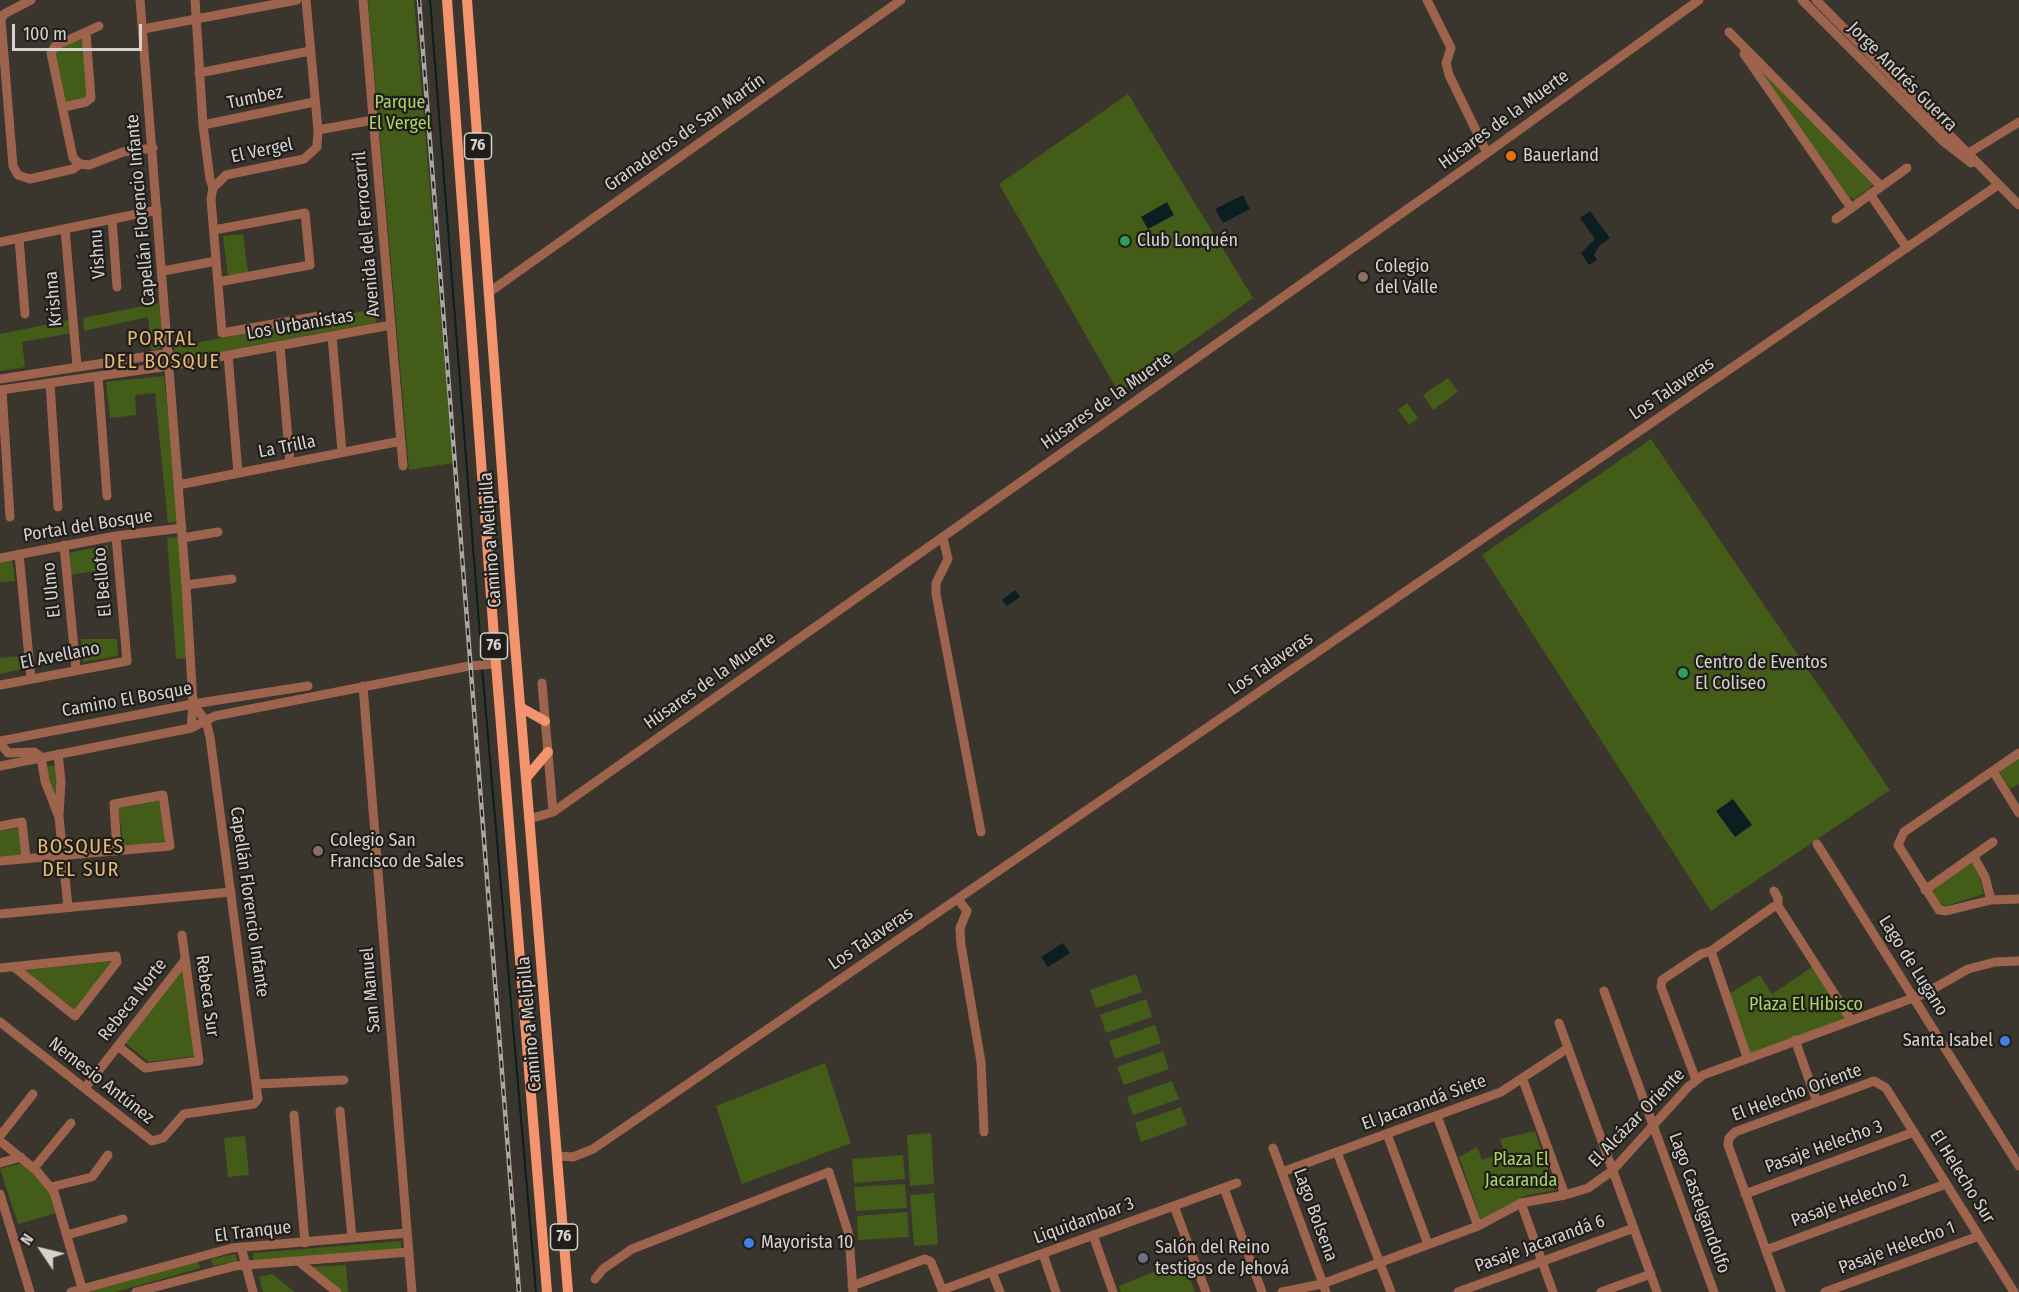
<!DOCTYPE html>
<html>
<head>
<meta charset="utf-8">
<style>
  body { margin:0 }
  #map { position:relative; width:2019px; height:1292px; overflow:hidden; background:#3a362e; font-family:"Fira Sans Condensed",sans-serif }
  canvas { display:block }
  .north { position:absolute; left:12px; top:1220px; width:60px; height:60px; -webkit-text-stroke:4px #201d1a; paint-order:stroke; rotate:305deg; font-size:16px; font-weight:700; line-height:24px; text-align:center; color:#d5d2cd }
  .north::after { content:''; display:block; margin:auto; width:21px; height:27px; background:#d5d2cd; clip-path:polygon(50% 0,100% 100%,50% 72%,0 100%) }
  .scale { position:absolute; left:12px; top:24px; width:130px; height:27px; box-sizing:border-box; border:3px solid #d5d2cd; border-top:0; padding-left:8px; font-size:18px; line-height:21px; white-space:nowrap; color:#d5d2cd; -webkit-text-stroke:4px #201d1a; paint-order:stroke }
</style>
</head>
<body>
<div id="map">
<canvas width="2019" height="1292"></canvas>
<div class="north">N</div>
<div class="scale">100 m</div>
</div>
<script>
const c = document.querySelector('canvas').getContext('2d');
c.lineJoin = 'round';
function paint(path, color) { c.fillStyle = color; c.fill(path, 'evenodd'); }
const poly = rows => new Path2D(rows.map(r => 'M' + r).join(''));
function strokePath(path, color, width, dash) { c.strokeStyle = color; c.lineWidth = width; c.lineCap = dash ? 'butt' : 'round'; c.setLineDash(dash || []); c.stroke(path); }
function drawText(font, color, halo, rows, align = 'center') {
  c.font = font + ' "Fira Sans Condensed",sans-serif'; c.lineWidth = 4.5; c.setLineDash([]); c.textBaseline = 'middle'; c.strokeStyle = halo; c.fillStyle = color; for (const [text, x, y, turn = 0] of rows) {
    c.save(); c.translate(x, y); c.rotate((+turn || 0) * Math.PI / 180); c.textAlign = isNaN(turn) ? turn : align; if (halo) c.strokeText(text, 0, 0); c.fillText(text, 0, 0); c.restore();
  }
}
const green = poly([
  [368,0,414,0,453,463,409,470],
  [80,37,84,38,88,97,67,104,63,101,55,52],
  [1754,62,1872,180,1873,185,1855,199,1849,197],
  [1128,94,1253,298,1119,393,999,184],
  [243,234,248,273,228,276,223,236],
  [159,303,163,343,159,349,151,350,148,317,84,331,83,318],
  [375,309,376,323,175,360,174,347],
  [69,320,72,333,22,342,25,367,0,371,0,334],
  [164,376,179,522,168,523,155,393,135,395,136,415,110,418,106,382],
  [1448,378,1458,392,1433,410,1423,395],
  [1407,403,1418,418,1409,425,1398,410],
  [1651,439,1890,790,1711,911,1482,555],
  [179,537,188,658,176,659,167,538],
  [108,545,109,569,71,575,69,553],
  [12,559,15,581,0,582,0,562],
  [81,639,117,639,118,656,83,662],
  [21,656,22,669,0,674,0,658],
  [2019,757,2019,784,2010,789,1998,769],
  [56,765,58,805,45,767],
  [159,800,165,841,124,847,118,806],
  [20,828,22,855,0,857,0,831],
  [1972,861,1979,876,1984,894,1946,906,1940,905,1929,891],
  [115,961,76,1011,25,970],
  [1815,965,1848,1018,1749,1055,1727,995,1760,975,1772,994],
  [183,969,194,1056,149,1062,124,1042],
  [1136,974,1142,992,1096,1008,1090,990],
  [1146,999,1152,1017,1106,1033,1100,1015],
  [1155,1025,1161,1043,1115,1059,1109,1041],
  [1163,1051,1169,1069,1124,1085,1117,1067],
  [825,1063,851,1143,742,1184,716,1106],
  [1172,1081,1179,1099,1133,1115,1127,1097],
  [1181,1107,1187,1125,1141,1142,1135,1123],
  [1535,1131,1555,1190,1524,1196,1481,1220,1459,1157,1477,1147,1482,1160,1504,1151,1500,1139],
  [931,1133,934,1184,910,1186,907,1135],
  [245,1136,249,1175,228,1177,224,1138],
  [903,1155,905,1179,854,1183,852,1159],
  [21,1163,40,1179,51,1195,57,1213,18,1224,0,1169],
  [905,1184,907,1208,856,1211,854,1187],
  [934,1193,938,1244,914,1246,910,1195],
  [907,1212,909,1237,858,1240,857,1216],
  [401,1241,401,1249,253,1261,253,1253],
  [236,1254,237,1261,213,1266,211,1259],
  [1183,1260,1195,1292,1121,1292,1119,1286],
  [198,1261,200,1268,116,1292,88,1292],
  [346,1265,348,1292,342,1292,310,1267],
  [272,1274,295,1292,263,1292,259,1277]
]);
const water = poly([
  [1243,195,1250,209,1223,223,1215,209],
  [1167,202,1174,215,1148,229,1141,217],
  [1590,211,1610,238,1599,246,1594,255,1597,260,1589,265,1581,253,1595,239,1580,218],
  [1015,590,1020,597,1007,606,1002,600],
  [1733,799,1752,825,1735,837,1716,811],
  [1063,943,1070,953,1048,967,1041,957]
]);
const stream = poly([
  [430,0,482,661],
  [482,667,536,1292]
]);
const minor = poly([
  [31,0,4,14,1,20,13,166,18,175,30,179,73,169,80,164,89,165,123,152,153,148],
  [140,0,186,585,193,704,191,728],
  [195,0,203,125,210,179,213,188,211,199,222,333,319,316],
  [363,0,403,466],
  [1427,0,1451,48,1446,63,1449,75,1487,153],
  [1802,0,1944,142,1971,163],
  [1816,0,2019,205],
  [143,29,297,0],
  [1729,32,1881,186],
  [1744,54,1851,208],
  [199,73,310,51],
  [64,107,86,102,91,98,86,33],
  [203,125,314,102],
  [318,130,373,120],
  [1967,154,2019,122],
  [80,164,73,158,51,53,55,46,99,26],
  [213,188,226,175,304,159,317,147,318,130,306,0],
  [1870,194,1907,248],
  [112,219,117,287],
  [1836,219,1907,168],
  [65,229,77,366],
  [214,230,305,213,310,265,218,282],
  [19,238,25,314],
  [0,242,157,210],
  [163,271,216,261],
  [488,293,901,0],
  [332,336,342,452],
  [280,346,290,463],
  [228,355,238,473],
  [98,376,107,496],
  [0,379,169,353],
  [50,383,58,507],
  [0,390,169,366,391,325],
  [2,390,10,517],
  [178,485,401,441],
  [182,538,218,532],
  [943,538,948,559,936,583,936,594,981,832],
  [64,545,76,669],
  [19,554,31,678],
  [0,558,116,536,182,528],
  [186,585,232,579],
  [542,683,553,812],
  [0,685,127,661,116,536],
  [363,686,412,1292],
  [0,741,193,704,308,686],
  [0,743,8,753,34,752,41,757],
  [2019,753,1904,832,1898,845,1939,910,1946,911,1991,900,2019,899],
  [58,754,61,781,59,815],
  [41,757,45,781,59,817,68,907],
  [0,766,191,728,215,716,469,666,496,664],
  [1993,771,2019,813],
  [529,819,553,812,1487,153,1699,0],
  [0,826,22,822,26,858],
  [1817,844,2019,1166],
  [1974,857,1985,877,1991,900],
  [0,861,170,846,163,795,114,804,117,851],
  [1925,890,1993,842],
  [1774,891,1778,898,1778,906,1851,1020],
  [958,899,967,911,960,928,961,945,981,1062,984,1132],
  [0,914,231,892],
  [1711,951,1747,1057],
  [0,968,116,956,117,962,75,1016,14,967],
  [1604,991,1714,1292],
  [0,1022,152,1141,163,1138,184,1114,254,1104,258,1099,210,737,206,721,193,704],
  [1559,1023,1657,1292],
  [1795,1040,1817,1102],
  [118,1046,145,1068,199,1061,182,935],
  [1523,1080,1565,1195],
  [1696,1080,1661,987,1662,980,1701,954,1711,951,1773,907,1778,906],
  [258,1084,344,1080],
  [85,1088,185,960],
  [340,1111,352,1238],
  [294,1115,305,1243],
  [1437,1116,1478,1226],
  [1387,1134,1428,1244],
  [0,1136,33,1094],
  [0,1141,37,1171,54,1192,82,1288],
  [1273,1148,1326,1292],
  [1337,1152,1391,1292],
  [558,1156,573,1157,593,1149,1998,185],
  [0,1163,21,1157],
  [34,1168,71,1123],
  [1282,1172,1501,1092,1568,1048],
  [51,1187,92,1177,108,1155],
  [1224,1188,1262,1292],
  [0,1194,30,1292],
  [1745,1194,1914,1132],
  [1521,1203,1553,1292],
  [1174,1206,1206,1292],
  [67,1235,123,1219],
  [1093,1235,1113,1292],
  [241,1247,253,1292],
  [1766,1250,1946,1184],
  [1043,1254,1056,1292],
  [298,1261,337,1292],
  [992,1272,1000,1292],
  [595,1279,603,1269,632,1249,829,1172,849,1235,853,1292],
  [852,1286,925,1259,931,1262,943,1292],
  [942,1290,1237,1183],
  [71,1292,232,1248,407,1233],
  [136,1292,235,1266,409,1252],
  [1282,1292,1322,1284,1478,1226,1521,1203,1565,1195,1588,1188,1612,1171,1688,1087,1703,1075,1924,994,1968,969,1995,962,2019,961],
  [1458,1292,1634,1228],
  [1601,1292,1651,1274],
  [1781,1292,1728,1145,1729,1138,1735,1132,1874,1081,1886,1088,2014,1292],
  [1825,1292,1979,1236]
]);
const major = poly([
  [447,0,496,664,547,1292],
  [467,0,514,632,568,1292],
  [520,707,545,721],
  [526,778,548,752]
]);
const rail = poly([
  [419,0,519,1292]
]);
const markers = [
  [1511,156,6,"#e8710a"],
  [1125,241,6,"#2e9e5b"],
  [1363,277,6,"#8d6e63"],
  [1683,673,6,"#2e9e5b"],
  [318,851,6,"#8d6e63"],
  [2005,1041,6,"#3f7fe0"],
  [749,1243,6,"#3f7fe0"],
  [1143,1258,6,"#6b7280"]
];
const shields = [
  [478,146,27],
  [494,646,27],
  [564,1237,27]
];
const shieldNames = [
  ["76",478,146],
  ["76",494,646],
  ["76",564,1237]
];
const streetNames = [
  ["Jorge Andrés Guerra",1902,77,45],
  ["Tumbez",255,98,-12],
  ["Húsares de la Muerte",1504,120,-36],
  ["Granaderos de San Martín",685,133,-35],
  ["El Vergel",262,151,-12],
  ["Capellán Florencio Infante",141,210,-95],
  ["Avenida del Ferrocarril",367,234,-95],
  ["Vishnu",98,254,-94],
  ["Krishna",54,299,-95],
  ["Los Urbanistas",300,325,-10],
  ["Los Talaveras",1672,389,-34],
  ["Húsares de la Muerte",1107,401,-35],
  ["La Trilla",287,447,-11],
  ["Portal del Bosque",88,526,-9],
  ["Camino a Melipilla",491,540,-94],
  ["El Belloto",103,582,-95],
  ["El Ulmo",52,590,-96],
  ["El Avellano",60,656,-11],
  ["Los Talaveras",1271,664,-34],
  ["Húsares de la Muerte",710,681,-35],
  ["Camino El Bosque",127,700,-10],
  ["Capellán Florencio Infante",249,902,82],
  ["Los Talaveras",871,939,-34],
  ["Lago de Lugano",1913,966,58],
  ["San Manuel",371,990,-95],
  ["Rebeca Sur",207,996,82],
  ["Rebeca Norte",133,1000,-52],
  ["Camino a Melipilla",530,1024,-95],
  ["Nemesio Antúnez",101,1081,38],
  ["El Helecho Oriente",1797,1093,-20],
  ["El Jacarandá Siete",1424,1103,-20],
  ["El Alcázar Oriente",1637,1118,-46],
  ["Pasaje Helecho 3",1824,1147,-20],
  ["El Helecho Sur",1962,1177,58],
  ["Pasaje Helecho 2",1850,1201,-20],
  ["Lago Castelgandolfo",1699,1203,70],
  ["Lago Bolsena",1315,1215,70],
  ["Liquidambar 3",1084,1221,-20],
  ["El Tranque",253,1232,-7],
  ["Pasaje Jacarandá 6",1540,1244,-20],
  ["Pasaje Helecho 1",1897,1248,-20]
];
const parkNames = [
  ["Parque",400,103],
  ["El Vergel",400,124],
  ["Plaza El Hibisco",1806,1005],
  ["Plaza El",1521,1160],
  ["Jacaranda",1521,1181]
];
const poiNames = [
  ["Bauerland",1523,156],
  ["Club Lonquén",1137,241],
  ["Colegio",1375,267],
  ["del Valle",1375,288],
  ["Centro de Eventos",1695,663],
  ["El Coliseo",1695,684],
  ["Colegio San",330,841],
  ["Francisco de Sales",330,862],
  ["Santa Isabel",1993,1041,"right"],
  ["Mayorista 10",761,1243],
  ["Salón del Reino",1155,1248],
  ["testigos de Jehová",1155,1269]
];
const neighbourhoodNames = [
  ["PORTAL",162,339],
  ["DEL BOSQUE",162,362],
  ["BOSQUES",81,847],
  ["DEL SUR",81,870]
];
paint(green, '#435c18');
paint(water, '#0b1e21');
strokePath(stream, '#0b1e21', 2);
strokePath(minor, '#9d634c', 9);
strokePath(major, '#f3946f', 10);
strokePath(rail, '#aaa7a1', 4.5);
strokePath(rail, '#201d1a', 2, [7]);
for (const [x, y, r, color] of markers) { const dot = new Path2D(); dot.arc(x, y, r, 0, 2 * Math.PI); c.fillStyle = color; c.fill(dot); strokePath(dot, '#201d1a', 2); }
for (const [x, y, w] of shields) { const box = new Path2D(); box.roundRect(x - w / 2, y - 13, w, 26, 4.5); c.fillStyle = '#201d1a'; c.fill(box); strokePath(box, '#d5d2cd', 1.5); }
drawText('bold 16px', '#d5d2cd', null, shieldNames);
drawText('18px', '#d5d2cd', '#201d1a', streetNames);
drawText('18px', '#a9d762', '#201d1a', parkNames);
drawText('18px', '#d5d2cd', '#201d1a', poiNames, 'left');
c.letterSpacing = '1.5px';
drawText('20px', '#e2bb74', '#201d1a', neighbourhoodNames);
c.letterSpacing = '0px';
</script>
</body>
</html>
